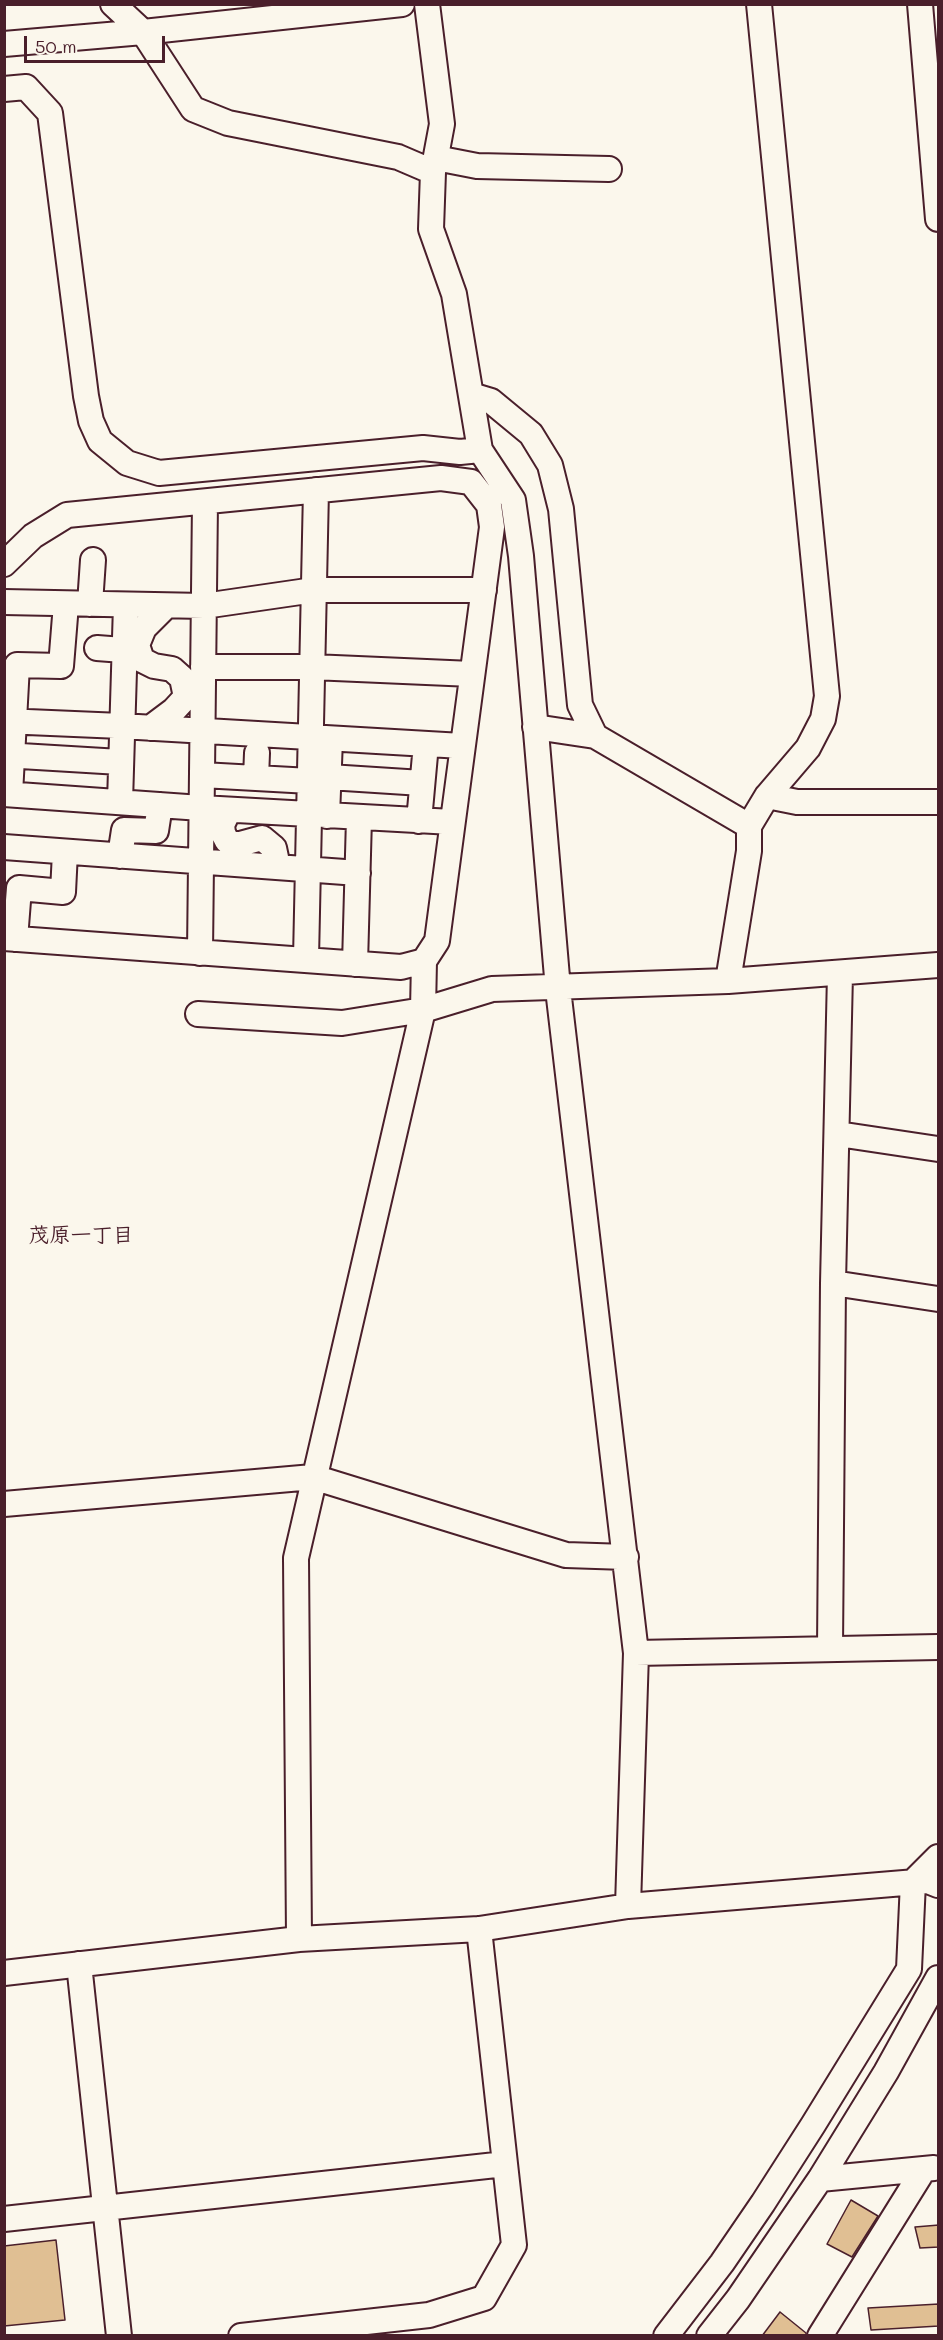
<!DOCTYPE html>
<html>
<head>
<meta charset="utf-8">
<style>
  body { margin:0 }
  #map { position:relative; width:943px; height:2340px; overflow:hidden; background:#fbf7ec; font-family:Mali,sans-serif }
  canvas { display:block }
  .frame { position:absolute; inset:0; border:6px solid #4a1f2b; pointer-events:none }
  .scale { position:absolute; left:24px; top:36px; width:141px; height:27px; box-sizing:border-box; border:3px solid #4a1f2b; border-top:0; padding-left:8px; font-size:18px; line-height:21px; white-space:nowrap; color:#4a1f2b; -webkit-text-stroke:4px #fbf7ec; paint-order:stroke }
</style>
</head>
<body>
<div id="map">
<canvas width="943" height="2340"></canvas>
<div class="frame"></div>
<div class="scale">50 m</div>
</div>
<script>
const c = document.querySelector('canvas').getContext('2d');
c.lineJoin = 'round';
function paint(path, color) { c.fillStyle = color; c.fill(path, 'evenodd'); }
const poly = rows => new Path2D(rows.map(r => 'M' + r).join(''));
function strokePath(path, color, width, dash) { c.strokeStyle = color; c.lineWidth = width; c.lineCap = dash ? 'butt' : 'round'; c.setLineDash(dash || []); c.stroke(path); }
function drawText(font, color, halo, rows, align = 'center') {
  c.font = font + ' Mali,"Klee One",sans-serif'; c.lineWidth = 4.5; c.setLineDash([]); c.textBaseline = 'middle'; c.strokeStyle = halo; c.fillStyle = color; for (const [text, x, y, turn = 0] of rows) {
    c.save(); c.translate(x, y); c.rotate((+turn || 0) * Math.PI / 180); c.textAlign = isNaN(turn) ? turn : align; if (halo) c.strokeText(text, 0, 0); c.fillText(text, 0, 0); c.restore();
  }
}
const building = poly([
  [851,2200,878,2216,852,2257,827,2244,851,2200],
  [939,2225,939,2247,920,2248,915,2227,939,2225],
  [56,2240,65,2320,4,2326,4,2246,56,2240],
  [939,2304,939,2326,871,2330,868,2308,939,2304],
  [780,2312,806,2333,806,2336,762,2336,780,2312]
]);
const minor = poly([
  [113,4,143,32,193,109,228,123,398,157,433,172],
  [427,4,442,124,433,172,431,229,454,294,480,450,513,500,521,556,558,989,636,1653,628,1906],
  [920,4,938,219],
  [4,44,143,32,402,4],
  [4,89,26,87,50,113,86,396,91,421,100,441,127,463,159,473,423,448,460,452,480,450],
  [436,158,477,166,609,169],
  [471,395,491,401,531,434,550,465,561,509,580,705,595,736,749,826],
  [4,564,33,536,67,515,441,478,471,482,489,505,492,527,437,941,424,961,401,967,4,938],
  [4,602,204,606,314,590,484,590],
  [90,604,93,560],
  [97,648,123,650],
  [203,667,312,667,472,674],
  [4,721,121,726,462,746],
  [535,727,595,736],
  [150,728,174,710,186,697,182,678,172,669,154,666,142,660,137,645,144,628,166,606],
  [4,755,120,762],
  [202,775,310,781],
  [329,777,422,783],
  [256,778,257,753],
  [4,794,201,808,452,822],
  [10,794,17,665,61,666,66,604],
  [767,796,797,802,938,802],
  [120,802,126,605],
  [229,810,222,825,223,833,227,841,233,844,240,844,262,838,274,848,278,867],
  [327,816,330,739],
  [419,821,426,744],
  [4,847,358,873],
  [120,856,124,830,156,831,160,805],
  [15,939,19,888,63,892,65,852],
  [200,953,205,502],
  [306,959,316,490],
  [355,964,359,818],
  [728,981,749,851,749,826,767,796,808,748,823,719,827,696,759,4],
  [198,1014,342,1023,423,1010,492,989,728,981,938,965],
  [838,1134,938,1149],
  [833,1283,938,1299],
  [4,1504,313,1477,566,1555,626,1557],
  [830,1648,833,1283,840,974],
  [636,1653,938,1647],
  [299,1939,296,1558,423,1010,424,961],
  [79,1964,119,2336],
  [4,1973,299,1939,479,1929,628,1906,928,1881,938,1885],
  [820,2179,934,2168],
  [4,2219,505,2164],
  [241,2336,429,2315,484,2298,514,2245,479,1929],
  [666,2336,722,2263,763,2203,813,2125,909,1969,913,1882,938,1857],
  [709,2336,738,2299,820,2179,886,2072,938,1978],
  [820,2336,924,2169]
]);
const neighbourhoodNames = [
  ["茂原一丁目",81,1236]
];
paint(building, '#e0bf93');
strokePath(building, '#4a1f2b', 1.5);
strokePath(minor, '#4a1f2b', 28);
strokePath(minor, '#fbf7ec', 24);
drawText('bold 21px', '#4a1f2b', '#fbf7ec', neighbourhoodNames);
</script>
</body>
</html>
